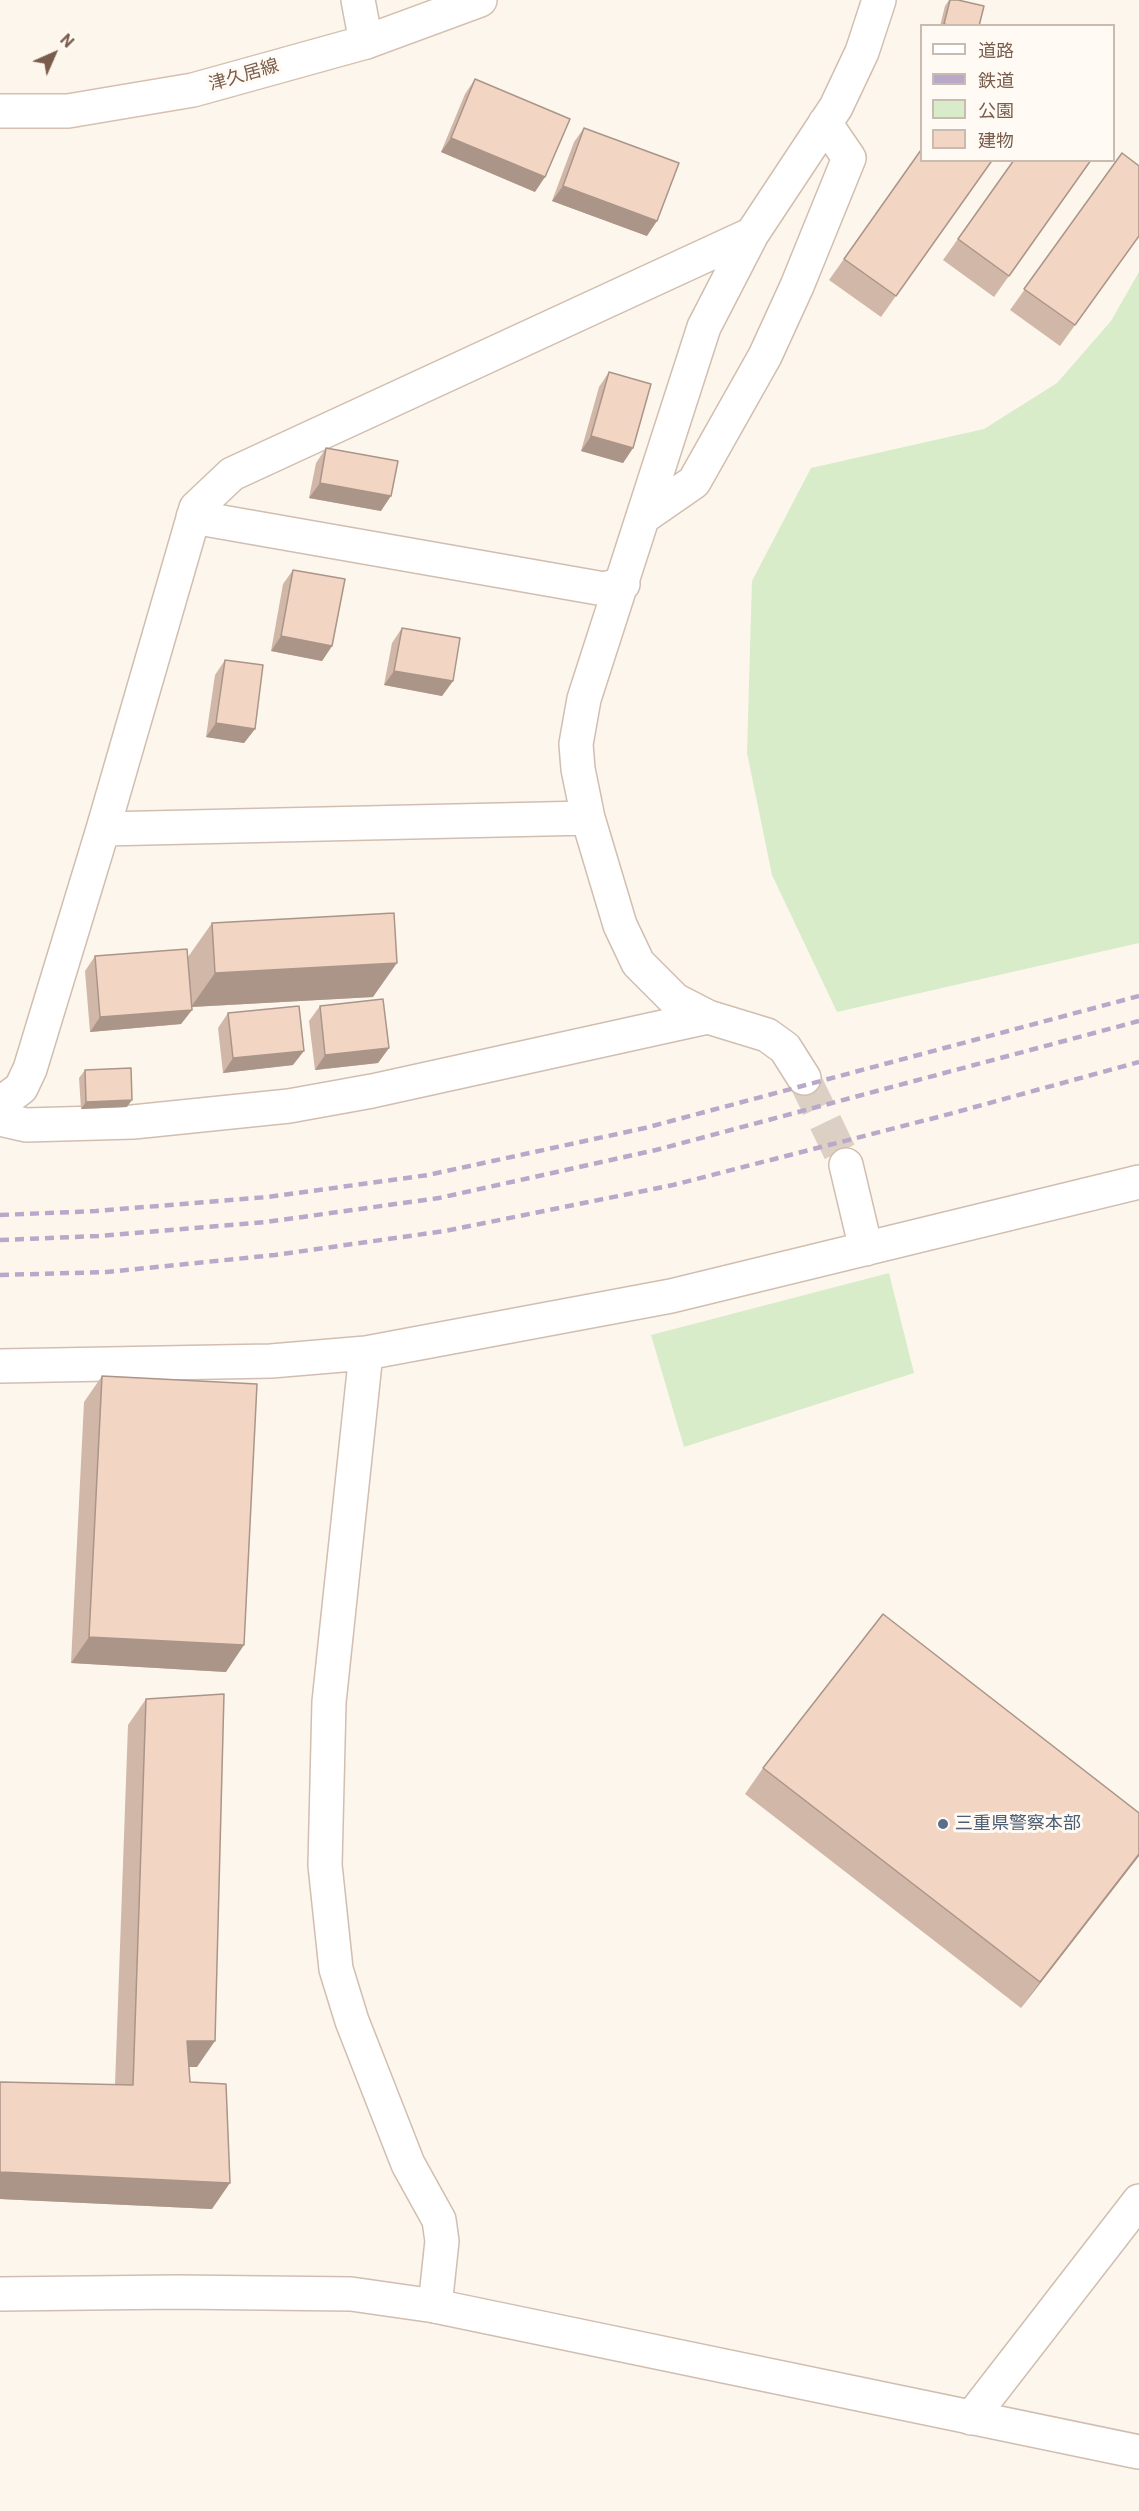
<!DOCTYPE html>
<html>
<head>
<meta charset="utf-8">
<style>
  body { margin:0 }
  #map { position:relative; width:1139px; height:2511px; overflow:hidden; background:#fdf6ec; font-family:Roboto,"Noto Sans JP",sans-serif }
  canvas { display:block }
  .legend { position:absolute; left:920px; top:24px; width:195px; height:138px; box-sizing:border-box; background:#fffaf3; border:2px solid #cabbb1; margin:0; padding:8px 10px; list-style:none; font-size:18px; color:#7a5c4d }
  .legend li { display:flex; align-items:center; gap:12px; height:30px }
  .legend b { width:30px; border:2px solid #cabbb1 }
  .north { position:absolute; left:24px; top:24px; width:60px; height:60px; -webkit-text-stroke:4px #fffaf3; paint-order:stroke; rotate:45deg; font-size:16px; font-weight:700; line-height:24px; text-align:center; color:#7a5c4d }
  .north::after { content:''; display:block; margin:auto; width:21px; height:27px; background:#7a5c4d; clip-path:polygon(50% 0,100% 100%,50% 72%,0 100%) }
</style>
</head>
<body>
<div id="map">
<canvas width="1139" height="2511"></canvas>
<ul class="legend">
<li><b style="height:8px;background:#fff"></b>道路</li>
<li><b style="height:8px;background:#b9a8c9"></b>鉄道</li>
<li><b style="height:16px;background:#d8ecc9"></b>公園</li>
<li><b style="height:16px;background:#f3d5c3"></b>建物</li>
</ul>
<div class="north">N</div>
</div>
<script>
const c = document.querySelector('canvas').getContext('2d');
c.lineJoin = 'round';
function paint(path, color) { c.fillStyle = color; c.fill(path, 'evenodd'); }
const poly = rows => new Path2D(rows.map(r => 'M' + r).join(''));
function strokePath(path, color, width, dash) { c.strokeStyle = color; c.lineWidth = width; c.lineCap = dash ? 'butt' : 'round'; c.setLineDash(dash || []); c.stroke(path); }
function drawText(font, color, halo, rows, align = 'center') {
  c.font = font + ' Roboto,"Noto Sans JP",sans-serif'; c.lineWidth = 6; c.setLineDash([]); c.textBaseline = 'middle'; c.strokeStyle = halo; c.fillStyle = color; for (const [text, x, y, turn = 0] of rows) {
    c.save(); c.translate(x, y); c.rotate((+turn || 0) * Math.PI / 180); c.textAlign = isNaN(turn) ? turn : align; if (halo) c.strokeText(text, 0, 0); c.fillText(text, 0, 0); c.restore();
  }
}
const green = poly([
  [1139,272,1139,943,837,1012,772,875,747,753,752,581,811,468,984,429,1057,383,1111,321],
  [889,1273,914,1373,684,1447,651,1335]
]);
const minorTunnel = poly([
  [804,1078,846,1165]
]);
const minor = poly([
  [358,0,366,42],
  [645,516,694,482,765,356,797,286,849,158,825,123],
  [193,517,604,589,623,584],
  [103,829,588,818],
  [804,1078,785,1048,767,1035,708,1017,675,1000,638,963,620,925,588,818,578,769,576,744,584,699,704,327,752,234,836,107,862,52,879,0],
  [0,1104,21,1088,30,1069,103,829,196,508,232,474,752,234],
  [0,1119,26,1125,133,1122,289,1106,372,1091,708,1017],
  [846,1165,866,1249],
  [366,1353,329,1702,325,1865,336,1969,352,2021,408,2164,439,2220,442,2241,435,2306],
  [0,1366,271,1361,366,1353,671,1296,1139,1182],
  [971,2418,1139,2201]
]);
const tertiary = poly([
  [0,2294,177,2292,351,2294,435,2306,1139,2452]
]);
const secondary = poly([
  [0,111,68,111,193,90,366,42,480,0]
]);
const rail = poly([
  [0,1215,96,1211,268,1197,428,1175,645,1128,1139,996],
  [0,1240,98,1236,266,1222,439,1198,656,1150,1139,1021],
  [0,1275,107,1272,275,1255,445,1231,673,1185,942,1116,1139,1062]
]);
const wall = poly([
  [949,0,958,0,979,26,940,26,945,6],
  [475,79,535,192,441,152,465,94],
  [584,128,647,236,552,201,574,142],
  [921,150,991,162,881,317,829,280],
  [1122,153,1139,236,1060,346,1010,310],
  [1014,160,1090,162,994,297,943,260],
  [609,372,633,448,623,463,581,451,599,387],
  [326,448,381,511,309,498,316,463],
  [293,570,332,646,322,661,271,651,283,584],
  [402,628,453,681,442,696,384,685,392,643],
  [225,660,255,729,244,743,206,737,215,675],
  [212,923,373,997,191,1007,192,1010,181,1024,90,1032,85,971,95,956,189,976,188,957],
  [320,1006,389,1048,378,1063,315,1070,309,1021],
  [228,1013,293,1065,223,1073,218,1028],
  [85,1070,127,1107,81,1109,79,1078],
  [102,1376,226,1672,71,1663,84,1402],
  [146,1699,197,2067,189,2067,190,2082,212,2209,0,2199,0,2082,115,2085,128,1725],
  [763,1768,1139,1813,1139,1856,1021,2008,745,1794]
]);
const shadedWall = poly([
  [451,138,545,177,535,192,441,152],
  [563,186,657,221,647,236,552,201],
  [591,436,633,448,623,463,581,451],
  [320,483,391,496,381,511,309,498],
  [281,636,332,646,322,661,271,651],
  [394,671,453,681,442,696,384,685],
  [216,723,255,729,244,743,206,737],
  [397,963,373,997,191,1007,215,973],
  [192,1010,181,1024,90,1032,100,1017],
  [389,1048,378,1063,315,1070,325,1055],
  [304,1051,293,1065,223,1073,233,1058],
  [132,1100,127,1107,81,1109,86,1102],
  [89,1637,244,1645,226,1672,71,1663],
  [1139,1854,1139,1856,1021,2008,1040,1982],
  [187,2041,215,2041,197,2067,168,2067],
  [0,2172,230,2183,212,2209,0,2199]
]);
const building = poly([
  [950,0,958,0,984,6,979,26,952,26,944,24,950,0],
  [475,79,570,119,545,177,451,138,475,79],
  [584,128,679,163,657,221,563,186,584,128],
  [921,150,921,160,989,160,991,162,896,296,844,259,921,150],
  [1122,153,1139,166,1139,236,1075,325,1024,289,1122,153],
  [1014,160,1091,160,1009,276,958,239,1014,160],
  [609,372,651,384,633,448,591,436,609,372],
  [326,448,398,461,391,496,320,483,326,448],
  [293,570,345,579,332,646,281,636,293,570],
  [402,628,460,638,453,681,394,671,402,628],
  [225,660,263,665,255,729,216,723,225,660],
  [394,913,397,963,215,973,212,923,394,913],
  [187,949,192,1010,100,1017,95,956,187,949],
  [383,999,389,1048,325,1055,320,1006,383,999],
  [299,1006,304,1051,233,1058,228,1013,299,1006],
  [131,1068,132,1100,86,1102,85,1070,131,1068],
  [102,1376,257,1384,244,1645,89,1637,102,1376],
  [883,1614,1139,1813,1139,1854,1040,1982,763,1768,883,1614],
  [224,1694,215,2041,187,2041,190,2082,226,2084,230,2183,0,2172,0,2082,133,2085,146,1699,224,1694]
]);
const markers = [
  [943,1824,6,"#5c6f8a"]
];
const streetNames = [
  ["津久居線",244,76,-16]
];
const serviceNames = [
  ["三重県警察本部",955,1824]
];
paint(green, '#d8ecc9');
strokePath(minorTunnel, '#dcd0c4', 33, [33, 16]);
strokePath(minor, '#d1beb0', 36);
strokePath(tertiary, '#d1beb0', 36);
strokePath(secondary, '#d6c0b0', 36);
strokePath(minor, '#fff', 33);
strokePath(tertiary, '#fff', 33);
strokePath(secondary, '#fff', 33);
strokePath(rail, '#b9a8c9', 4.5, [9, 6]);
paint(wall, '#d1b7a8');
paint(shadedWall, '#aa9588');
paint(building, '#f3d5c3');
strokePath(building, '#aa9588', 1.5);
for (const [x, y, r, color] of markers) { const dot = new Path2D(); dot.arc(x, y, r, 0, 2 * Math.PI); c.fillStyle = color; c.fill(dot); strokePath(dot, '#fffaf3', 2); }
drawText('18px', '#7a5c4d', '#fffaf3', streetNames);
drawText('18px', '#4e5e75', '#fffaf3', serviceNames, 'left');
</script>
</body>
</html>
